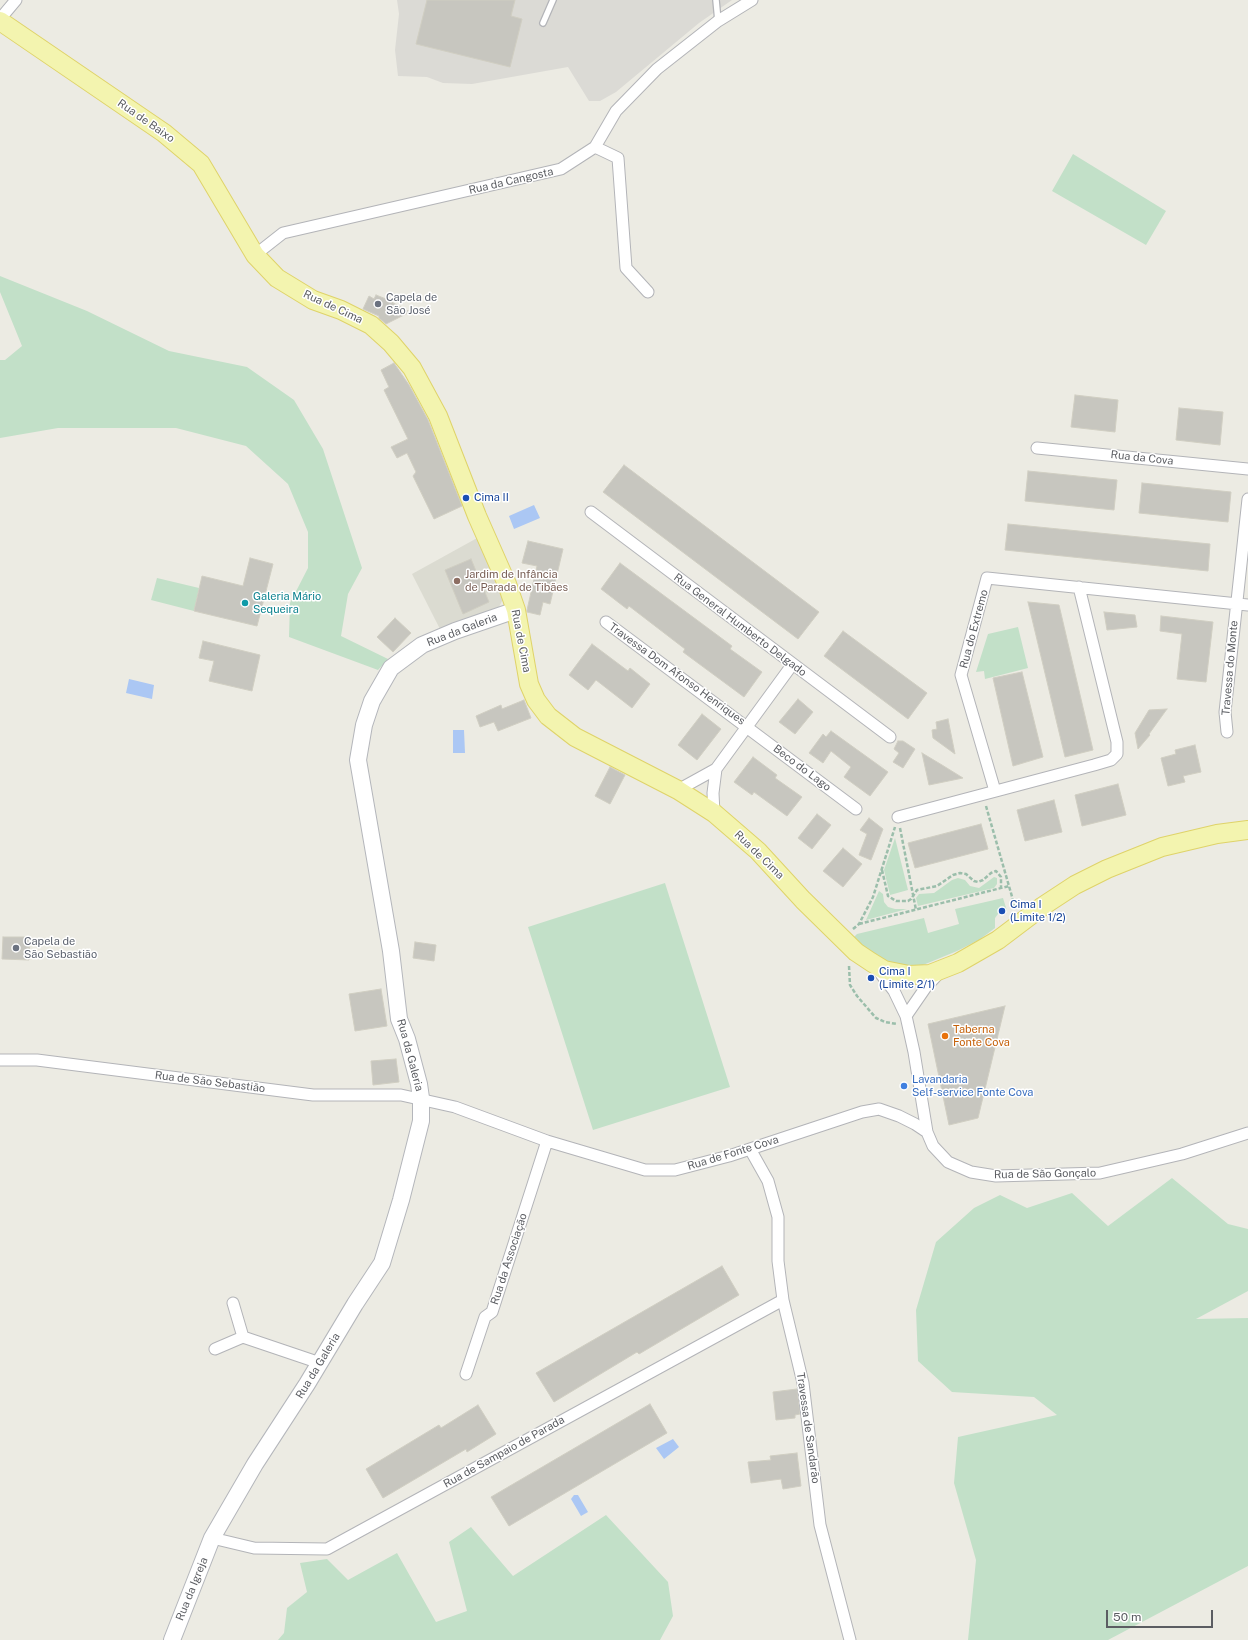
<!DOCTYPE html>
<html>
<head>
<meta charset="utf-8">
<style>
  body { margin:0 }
  #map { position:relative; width:1248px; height:1640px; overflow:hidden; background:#ecebe3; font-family:"Public Sans",sans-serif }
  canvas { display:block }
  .scale { position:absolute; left:1106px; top:1610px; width:107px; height:18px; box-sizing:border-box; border:2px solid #5b5d62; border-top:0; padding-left:5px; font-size:12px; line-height:14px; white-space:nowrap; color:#5b5d62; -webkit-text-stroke:3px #fff; paint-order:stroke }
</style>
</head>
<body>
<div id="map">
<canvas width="1248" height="1640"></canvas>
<div class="scale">50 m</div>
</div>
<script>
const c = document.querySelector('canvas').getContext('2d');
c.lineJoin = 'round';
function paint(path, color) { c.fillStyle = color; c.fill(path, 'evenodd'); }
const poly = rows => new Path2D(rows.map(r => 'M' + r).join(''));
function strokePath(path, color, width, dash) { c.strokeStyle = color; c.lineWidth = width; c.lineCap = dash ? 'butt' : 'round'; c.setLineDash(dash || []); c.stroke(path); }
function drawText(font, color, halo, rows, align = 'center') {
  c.font = font + ' "Public Sans",sans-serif'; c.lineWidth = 3; c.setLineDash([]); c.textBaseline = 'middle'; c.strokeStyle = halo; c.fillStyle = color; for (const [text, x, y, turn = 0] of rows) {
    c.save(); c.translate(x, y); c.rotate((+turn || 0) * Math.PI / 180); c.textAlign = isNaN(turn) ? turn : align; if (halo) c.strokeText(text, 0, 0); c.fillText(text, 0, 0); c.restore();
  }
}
const industrial = poly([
  [397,0,732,0,699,23,616,92,600,101,589,101,568,67,472,84,443,83,427,77,398,76,395,50,399,14]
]);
const education = poly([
  [479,537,502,595,502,601,498,609,441,631,412,574]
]);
const green = poly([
  [1073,154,1166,211,1146,245,1052,191],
  [0,276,87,311,169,351,247,367,294,400,323,449,362,568,348,594,341,636,388,659,378,670,289,637,290,603,308,568,308,532,288,484,246,446,176,428,58,428,0,438,0,360,5,360,22,346,0,292],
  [157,578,199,588,194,611,151,600],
  [1018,627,1028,668,985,679,984,671,976,672,988,634],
  [895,838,908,890,890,895,884,870],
  [994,877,997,878,997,884,994,888,918,906,916,898,919,894,934,893,952,880,958,878,965,880,970,886,979,888],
  [665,883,730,1087,593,1130,528,927],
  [879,891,883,894,884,902,888,907,895,909,907,909,866,920],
  [1003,898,1007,911,998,914,995,918,995,928,979,940,957,951,923,965,910,966,895,964,881,959,862,947,853,938,857,934,924,918,928,933,959,924,955,909],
  [1172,1178,1228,1224,1248,1229,1248,1291,1196,1319,1248,1318,1248,1566,1108,1640,968,1640,976,1560,954,1483,958,1437,1057,1415,1034,1397,952,1392,918,1361,916,1310,936,1242,974,1208,1000,1195,1027,1208,1072,1193,1108,1226],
  [606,1515,668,1582,673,1616,660,1640,278,1640,284,1633,287,1608,307,1592,300,1563,327,1559,348,1580,397,1553,436,1622,467,1611,449,1542,471,1527,513,1576]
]);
const water = poly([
  [534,505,540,518,514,529,509,516],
  [129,679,154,685,152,699,126,693],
  [453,730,464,730,465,753,453,753],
  [673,1439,679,1447,664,1459,656,1448],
  [574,1495,578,1495,588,1512,581,1516,571,1499]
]);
const building = poly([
  [427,0,515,0,511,16,522,19,510,67,416,44,427,0],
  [376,295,386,299,410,312,386,324,379,318,379,316,363,309,369,296,374,299,376,295],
  [394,363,409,385,428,420,462,506,434,519,413,476,416,472,407,453,397,458,391,447,408,439,384,390,389,387,381,370,394,363],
  [1075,395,1118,400,1115,432,1071,427,1075,395],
  [1179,408,1223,412,1220,445,1176,440,1179,408],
  [624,465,819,612,798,639,603,492,624,465],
  [1028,471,1117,480,1114,510,1025,501,1028,471],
  [1142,483,1231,492,1228,522,1139,513,1142,483],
  [1008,524,1210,544,1208,571,1005,550,1008,524],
  [528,541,563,549,550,604,543,602,540,615,527,612,527,610,537,566,522,563,528,541],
  [250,558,273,564,257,626,194,611,202,576,243,586,250,558],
  [471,559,489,602,463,614,445,570,471,559],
  [620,563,732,646,730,649,762,672,744,697,683,652,685,649,629,606,627,609,601,589,620,563],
  [1028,602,1059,605,1093,750,1065,757,1028,602],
  [1104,612,1135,615,1137,627,1107,630,1104,612],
  [1161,616,1213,622,1206,682,1177,679,1182,634,1160,631,1161,616],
  [395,618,411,633,393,652,377,637,395,618],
  [843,631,927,693,908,719,824,656,843,631],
  [203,641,260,655,252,691,209,681,214,661,199,658,203,641],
  [592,644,628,671,630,668,650,684,632,708,596,680,588,690,569,675,592,644],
  [1022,672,1043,757,1013,766,993,678,1022,672],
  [798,699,813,712,795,734,779,722,798,699],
  [524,700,531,718,498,731,494,722,480,727,476,716,501,705,502,709,524,700],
  [1167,709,1149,734,1150,735,1138,749,1135,733,1149,710,1167,709],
  [702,714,721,729,697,760,678,745,702,714],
  [948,719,955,754,933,738,932,730,937,729,936,722,948,719],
  [831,731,888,772,870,796,844,777,851,767,831,751,823,763,809,753,823,734,826,737,831,731],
  [898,741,903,741,915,749,903,768,893,762,899,753,894,749,898,741],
  [1195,745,1201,772,1183,776,1185,782,1168,786,1161,758,1176,754,1175,750,1195,745],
  [922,753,942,765,963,778,929,785,922,753],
  [753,757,777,775,775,778,802,797,787,816,754,792,752,795,734,782,753,757],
  [610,767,625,775,610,804,595,796,610,767],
  [1118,784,1126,815,1082,826,1075,795,1118,784],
  [1054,800,1062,832,1025,841,1017,810,1054,800],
  [817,814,831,825,812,849,798,838,817,814],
  [869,818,883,829,871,860,859,855,867,834,860,830,869,818],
  [981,824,988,849,915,868,908,843,981,824],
  [843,848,862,864,843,887,823,871,843,848],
  [3,937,30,937,29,960,2,959,3,937],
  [415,942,436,945,434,961,413,958,415,942],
  [381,989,387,1026,355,1031,349,994,381,989],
  [1005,1006,978,1118,949,1125,928,1024,1005,1006],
  [396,1059,399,1082,373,1085,371,1061,396,1059],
  [722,1266,739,1295,639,1354,637,1352,554,1402,536,1373,722,1266],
  [797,1389,800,1414,795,1415,795,1418,776,1420,773,1392,797,1389],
  [650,1404,667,1433,509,1526,491,1497,650,1404],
  [478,1405,496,1434,467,1452,466,1449,383,1498,366,1469,439,1425,441,1428,478,1405],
  [797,1453,801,1486,783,1489,781,1479,751,1483,748,1462,771,1460,770,1456,797,1453]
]);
const path = poly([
  [986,806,1015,907],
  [900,828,916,910],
  [882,870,888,896,896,901,908,901,911,899,917,890,937,886,953,875,960,873,966,874,974,881,978,882,983,880,991,873,996,871,1001,877,1001,888],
  [859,924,1009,886],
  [853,929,859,924,873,897,895,827],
  [849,966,850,985,857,996,876,1018,885,1022,897,1024]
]);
const lane = poly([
  [716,0,718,21],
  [543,23,553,0]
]);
const street = poly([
  [0,19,16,0],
  [595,147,618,158,626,268,648,292],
  [255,255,283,233,561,169,595,147,616,111,657,69,718,21,752,0],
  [1037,448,1248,469],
  [591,512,890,737],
  [606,622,856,809],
  [1227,732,1225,712,1248,499],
  [678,790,716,769],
  [995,791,961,675,987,578,1248,605],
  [714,813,713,793,716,769,792,665],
  [898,817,1094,765,1111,760,1117,754,1117,742,1079,587],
  [906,1016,926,987,940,972],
  [0,1060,37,1060,313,1095,401,1095,455,1107,547,1141,645,1170,675,1170,729,1156,862,1112,879,1109,899,1116,915,1124,927,1132,914,1052,906,1016,894,991,877,969],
  [927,1132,933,1146,948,1162,971,1172,996,1176,1100,1173,1182,1154,1248,1133],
  [750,1149,768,1181,778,1217,778,1261,783,1300,803,1383,820,1525,850,1640],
  [243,1337,320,1363],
  [215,1349,243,1337,233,1303],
  [466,1374,485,1317,492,1312,547,1141],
  [212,1538,254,1548,327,1549,783,1300]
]);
const secondary = poly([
  [172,1640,212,1538,255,1464,307,1384,355,1304,382,1263,401,1200,421,1121,421,1098,419,1084,407,1039,399,1019,391,951,358,760,364,725,372,701,391,668,422,645,455,631,516,610]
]);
const primary = poly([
  [0,21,164,133,201,164,255,255,277,278,313,300,341,310,371,325,391,343,412,368,438,416,477,516,507,584,516,610,529,684,536,700,548,716,575,737,678,790,714,813,758,851,803,900,856,952,871,962,884,970,909,975,930,974,958,963,998,940,1043,906,1075,885,1107,869,1162,847,1217,834,1248,830]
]);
const markers = [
  [378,304,4,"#6b7280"],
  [466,498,4,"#1a4fb4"],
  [457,581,4,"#8d6e63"],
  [245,603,4,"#0f9aa8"],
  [1002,911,4,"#1a4fb4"],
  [16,948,4,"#6b7280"],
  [871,978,4,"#1a4fb4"],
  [945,1036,4,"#e8710a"],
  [904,1086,4,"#3f7fe0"]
];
const streetNames = [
  ["Rua de Baixo",146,121,35],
  ["Rua da Cangosta",511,181,-13],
  ["Rua de Cima",333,307,25],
  ["Rua da Cova",1142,458,6],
  ["Rua General Humberto Delgado",740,625,37],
  ["Rua do Extremo",974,629,-75],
  ["Rua da Galeria",462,630,-21],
  ["Rua de Cima",521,641,79],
  ["Travessa do Monte",1230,668,-85],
  ["Travessa Dom Afonso Henriques",677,674,36],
  ["Beco do Lago",802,768,37],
  ["Rua de Cima",759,855,44],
  ["Rua da Galeria",410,1055,75],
  ["Rua de São Sebastião",210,1082,7],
  ["Rua de Fonte Cova",733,1153,-17],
  ["Rua de São Gonçalo",1045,1174,-1],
  ["Rua da Associação",509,1259,-72],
  ["Rua da Galeria",318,1366,-59],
  ["Travessa de Sandarão",808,1428,82],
  ["Rua de Sampaio de Parada",504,1452,-29],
  ["Rua da Igreja",192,1589,-68]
];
const worshipNames = [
  ["Capela de",386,298],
  ["São José",386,311],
  ["Capela de",24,942],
  ["São Sebastião",24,955]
];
const transitNames = [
  ["Cima II",474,498],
  ["Cima I",1010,905],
  ["(Limite 1/2)",1010,918],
  ["Cima I",879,972],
  ["(Limite 2/1)",879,985]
];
const educationNames = [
  ["Jardim de Infância",465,575],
  ["de Parada de Tibães",465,588]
];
const cultureNames = [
  ["Galeria Mário",253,597],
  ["Sequeira",253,610]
];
const foodNames = [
  ["Taberna",953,1030],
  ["Fonte Cova",953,1043]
];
const shopNames = [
  ["Lavandaria",912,1080],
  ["Self-service Fonte Cova",912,1093]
];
paint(industrial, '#dbdad5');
paint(education, '#dbdbd1');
paint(green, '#c2e0c8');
paint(water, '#abc7f4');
paint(building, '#c7c6bf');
strokePath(building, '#d0cec2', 1);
strokePath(lane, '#b3b4b8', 8);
strokePath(street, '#b3b4b8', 13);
strokePath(secondary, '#b4b6bb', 18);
strokePath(primary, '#dfd369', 20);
strokePath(path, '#9bbeab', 2.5, [4, 2]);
strokePath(lane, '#fff', 5.5);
strokePath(street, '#fff', 11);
strokePath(secondary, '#fff', 16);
strokePath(primary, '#f3f4af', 18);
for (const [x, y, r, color] of markers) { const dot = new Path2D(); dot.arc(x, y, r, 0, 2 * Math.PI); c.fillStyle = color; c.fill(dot); strokePath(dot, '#fff', 1.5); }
drawText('11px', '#5b5d62', '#fff', streetNames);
drawText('11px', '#5b616d', '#fff', worshipNames, 'left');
drawText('11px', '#164399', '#fff', transitNames, 'left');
drawText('11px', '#785e54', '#fff', educationNames, 'left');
drawText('11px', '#0d838f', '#fff', cultureNames, 'left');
drawText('11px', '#c56008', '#fff', foodNames, 'left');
drawText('11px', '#366cbe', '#fff', shopNames, 'left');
</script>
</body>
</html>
